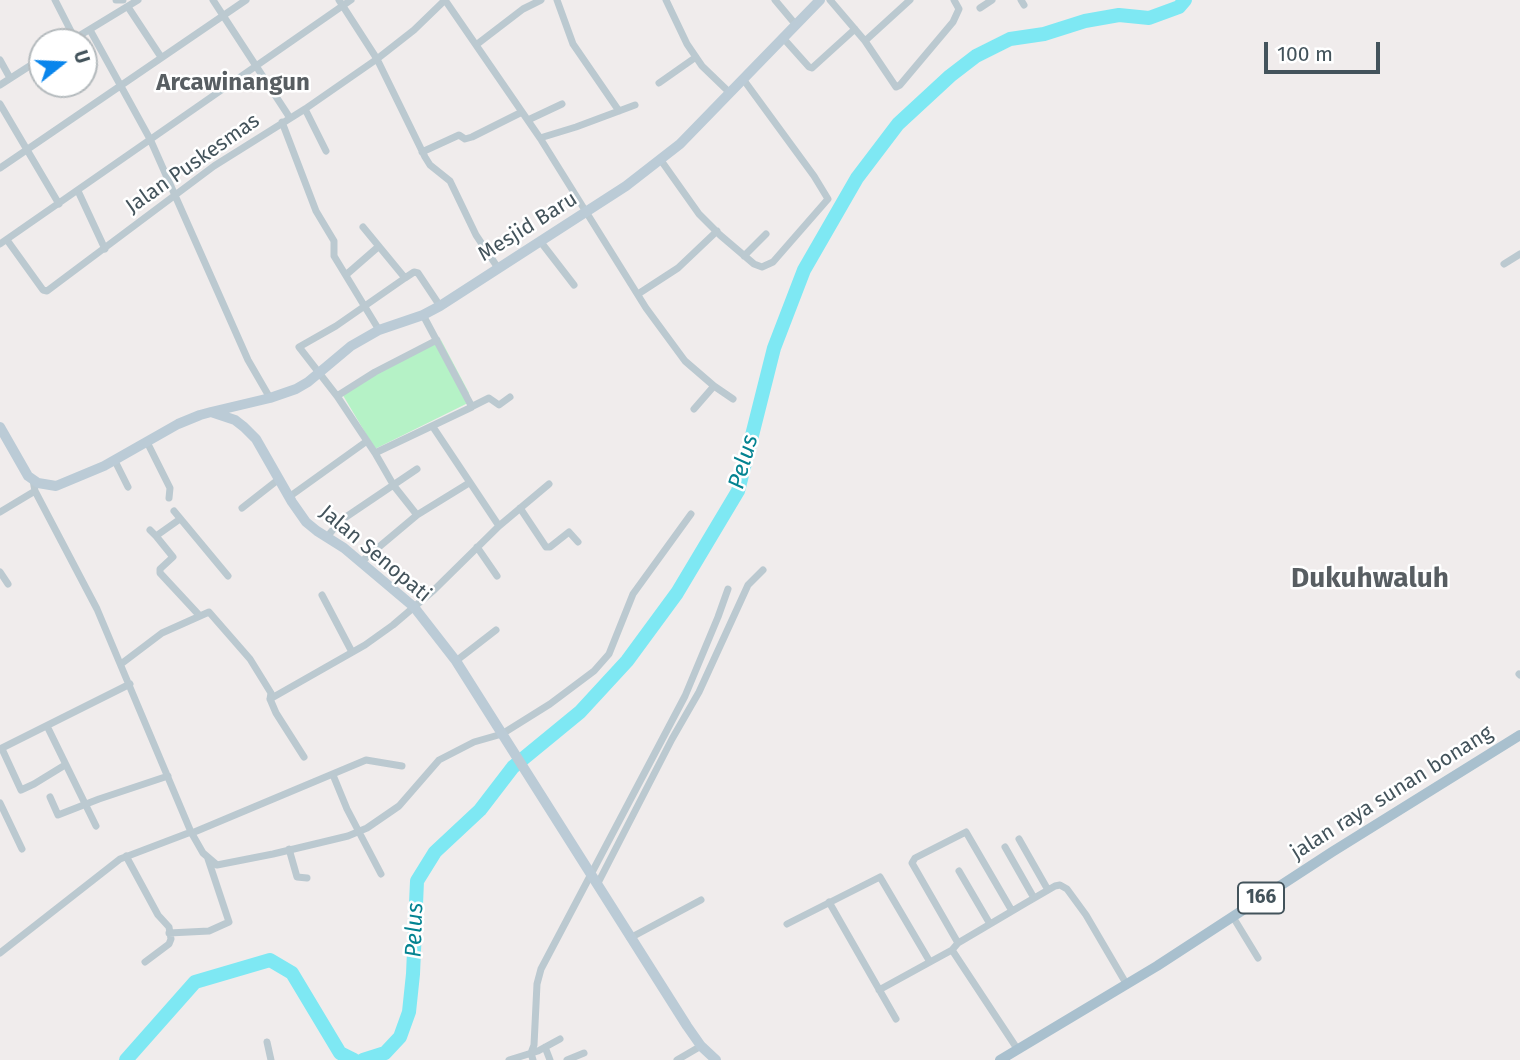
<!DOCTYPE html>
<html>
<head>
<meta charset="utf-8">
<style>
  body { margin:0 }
  #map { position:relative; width:1520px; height:1060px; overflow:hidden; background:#f0ecec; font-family:"Fira Sans",sans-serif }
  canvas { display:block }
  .north { position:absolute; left:28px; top:28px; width:70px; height:70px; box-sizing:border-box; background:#fff; border:2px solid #b4babd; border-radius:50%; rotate:72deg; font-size:19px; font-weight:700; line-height:28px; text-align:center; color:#43535b }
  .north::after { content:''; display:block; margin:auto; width:24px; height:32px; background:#0985ec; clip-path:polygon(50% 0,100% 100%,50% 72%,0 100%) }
  .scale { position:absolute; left:1264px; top:42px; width:116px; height:32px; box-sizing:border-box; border:4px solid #43535b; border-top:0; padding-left:9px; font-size:21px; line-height:24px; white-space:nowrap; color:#43535b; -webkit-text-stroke:5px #fff; paint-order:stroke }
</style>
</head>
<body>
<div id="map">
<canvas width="1520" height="1060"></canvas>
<div class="north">U</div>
<div class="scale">100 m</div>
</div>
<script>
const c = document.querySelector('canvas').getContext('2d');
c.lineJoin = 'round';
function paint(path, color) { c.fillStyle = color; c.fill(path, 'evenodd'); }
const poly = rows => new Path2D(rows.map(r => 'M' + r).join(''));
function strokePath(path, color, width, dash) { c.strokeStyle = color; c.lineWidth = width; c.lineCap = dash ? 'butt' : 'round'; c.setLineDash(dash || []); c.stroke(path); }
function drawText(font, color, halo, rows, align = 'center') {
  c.font = font + ' "Fira Sans",sans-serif'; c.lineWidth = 5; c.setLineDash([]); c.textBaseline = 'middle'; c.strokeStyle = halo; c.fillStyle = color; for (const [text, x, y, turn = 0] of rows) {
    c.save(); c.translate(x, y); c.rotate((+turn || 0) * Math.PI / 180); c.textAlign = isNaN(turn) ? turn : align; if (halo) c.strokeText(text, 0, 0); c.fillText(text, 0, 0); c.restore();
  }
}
const green = poly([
  [441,340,469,393,470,402,375,449,341,392]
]);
const river = poly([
  [126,1060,195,982,270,960,292,973,340,1053,354,1060],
  [363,1060,385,1053,400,1037,409,1012,413,974,417,881,435,852,480,810,513,767,580,712,627,661,677,593,738,491,774,348,804,270,857,178,898,124,950,76,976,56,1010,39,1044,34,1085,21,1119,15,1149,18,1179,7,1185,0]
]);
const street = poly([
  [55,0,75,39],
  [116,0,123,0],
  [213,0,290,118],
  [339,0,377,59,425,157,430,165,450,181,476,235,498,268],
  [445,0,540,138,646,308,685,361,714,386],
  [557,0,573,44,619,111],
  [666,0,687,44,702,66,730,93],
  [775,0,796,25],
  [830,0,865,41,896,87,900,85,953,22,959,9,954,0],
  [1021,0,1024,5],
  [128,7,161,57],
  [980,8,992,0],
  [90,30,150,139,248,360,270,398],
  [784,39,809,67,812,68,855,29],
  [865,41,910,0],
  [69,42,138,0],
  [476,45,523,9,541,0],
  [0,60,10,78],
  [659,83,696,57],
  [0,85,42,58],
  [0,104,59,204],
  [305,109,326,151],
  [528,120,562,104],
  [282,122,316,211,334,241,334,256,379,330],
  [540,138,576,127,635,105],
  [422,152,459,135,465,139,472,137,522,112],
  [660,159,699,214,720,235,754,264,762,267,773,262,828,199,814,176,743,79],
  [0,168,246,0],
  [78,191,105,249],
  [363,227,405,278,414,272,418,273,440,306],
  [7,240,43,290,47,291,214,166,305,109,377,59,414,30,445,0],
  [540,241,574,285],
  [0,244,351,0],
  [744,256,766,234],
  [1504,264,1520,254],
  [347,274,378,247],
  [405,278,336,326,299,347,337,396,375,453,472,407,423,315],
  [638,294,678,268,717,231],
  [337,396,375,372,437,340],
  [473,406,489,398,499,405,510,397],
  [694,409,714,386,733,399],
  [433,427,499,526],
  [147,442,170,488,169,498],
  [375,453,394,486,417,515],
  [115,461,128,487],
  [33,480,35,491,97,609,191,832,203,853,217,865,273,854,348,836,367,828,399,806,439,760,474,742,502,734,550,704,594,671,609,654,633,594,691,514],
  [289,497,367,441],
  [242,508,279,479],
  [520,508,546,547,550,547,569,532,578,542],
  [174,511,228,576],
  [0,512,35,491],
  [150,530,156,536,180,519],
  [156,536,173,557,160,569,160,573,199,615],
  [327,537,340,521,417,469],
  [477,547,497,576],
  [361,562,417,515,469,483],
  [0,572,8,584],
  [322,595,352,652],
  [456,661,496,630],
  [121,664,162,633,209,612,250,659,271,693,270,699,365,645,393,625,434,590,499,526,549,484],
  [1519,674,1520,675],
  [270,699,276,713,304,757],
  [47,726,96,826],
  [0,749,130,684],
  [2,749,21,790,34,784,65,765],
  [333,775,347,809,381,874],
  [50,797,58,815,99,799,168,776],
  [0,803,22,849],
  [192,833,366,760,402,766],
  [1019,839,1048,890],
  [1005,847,1034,898],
  [289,849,297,877,307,878],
  [126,856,158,915,169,927,171,939,169,944,145,962],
  [959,871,990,924],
  [597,885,672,739,699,692,748,585,763,570],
  [829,902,896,1019],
  [1233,917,1258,958],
  [787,924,880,877,930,962,952,950],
  [169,933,209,931,229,922,208,859],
  [630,938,701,900],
  [958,943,912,863,915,858,966,832,1012,911],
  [0,953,120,859,191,832],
  [879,990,930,962],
  [267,1042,271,1060],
  [545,1047,550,1060],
  [1018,1050,952,950,958,943,1024,904,1055,886,1060,885,1067,889,1086,915,1127,985],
  [509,1060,538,1051,560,1039],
  [533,1060,531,1053,534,1045,537,984,541,969,685,696,718,617,728,589],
  [567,1060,584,1053],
  [677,1060,701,1046]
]);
const secondary = poly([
  [211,412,270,398,296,389,308,382,351,346,379,330,423,315,440,306,626,186,680,144,820,0],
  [0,427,28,476,38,483,56,486,104,466,178,424,200,415,211,412,235,420,244,427,256,439,292,502,306,522,317,531,344,548,414,607,456,661,687,1026,701,1046,716,1060]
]);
const primary = poly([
  [1000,1060,1157,966,1332,852,1520,735]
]);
const shields = [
  [1261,898,46]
];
const shieldNames = [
  ["166",1261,898]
];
const streetNames = [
  ["Jalan Puskesmas",193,164,-35],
  ["Mesjid Baru",528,227,-32],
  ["Jalan Senopati",375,554,40],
  ["jalan raya sunan bonang",1392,793,-32]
];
const waterNames = [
  ["Pelus",744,462,-74],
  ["Pelus",415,930,-88]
];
const quarterNames = [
  ["Arcawinangun",233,83]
];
const districtNames = [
  ["Dukuhwaluh",1370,579]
];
paint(green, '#b5f2c6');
strokePath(river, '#7ee8f3', 14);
strokePath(street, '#bbc9d0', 7);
strokePath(secondary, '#bbcbd6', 10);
strokePath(primary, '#a9c0ce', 10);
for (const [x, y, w] of shields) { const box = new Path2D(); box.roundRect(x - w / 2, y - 15.5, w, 31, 5); c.fillStyle = '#fff'; c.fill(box); strokePath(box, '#43535b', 2); }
drawText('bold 19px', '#43535b', null, shieldNames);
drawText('21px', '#43535b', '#fff', streetNames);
drawText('italic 23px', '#038391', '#fff', waterNames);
drawText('bold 24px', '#585e62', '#fff', quarterNames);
drawText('bold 28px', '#585e62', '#fff', districtNames);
</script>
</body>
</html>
